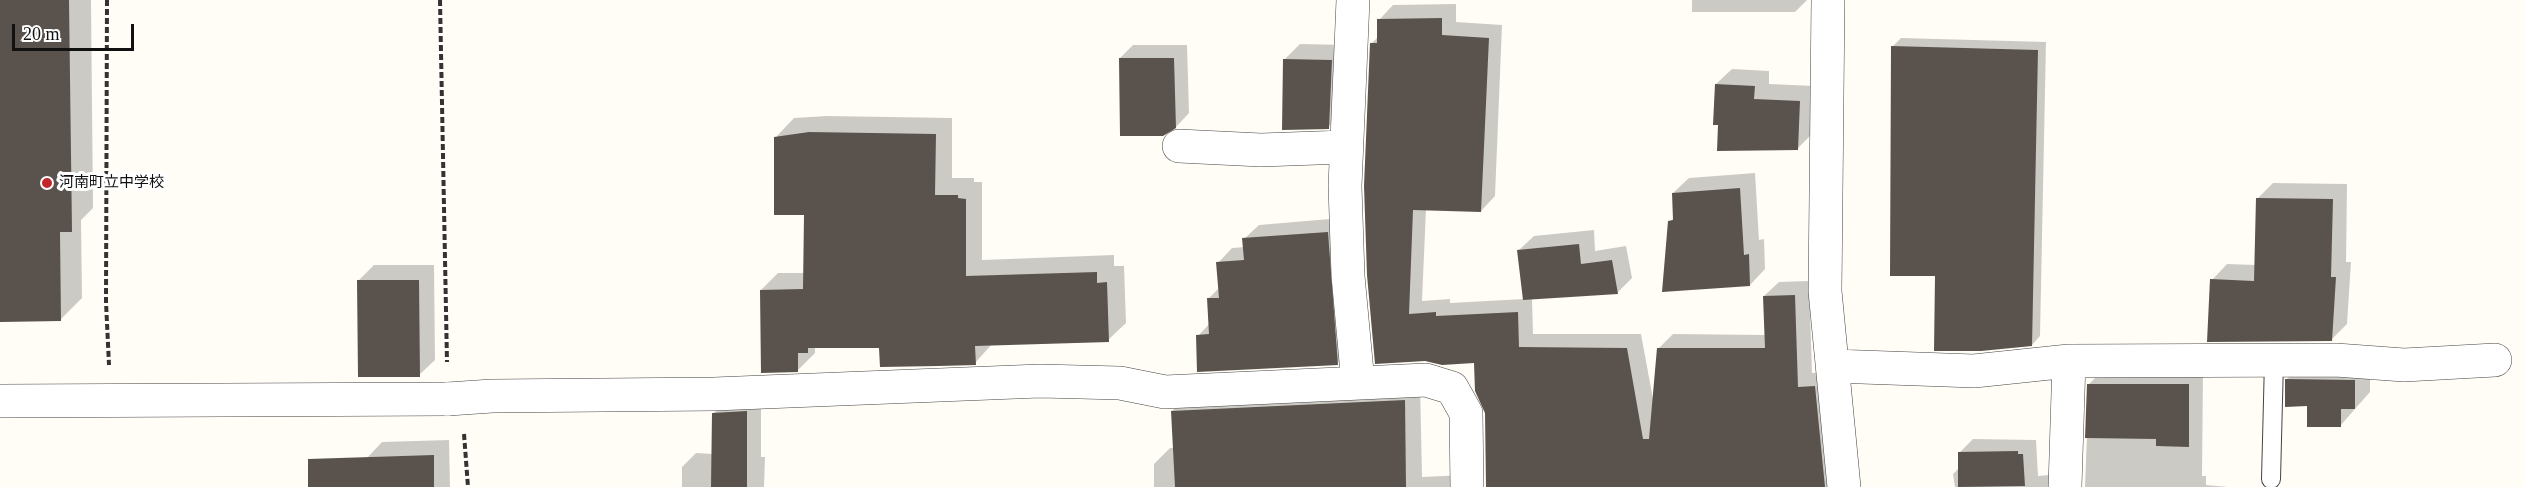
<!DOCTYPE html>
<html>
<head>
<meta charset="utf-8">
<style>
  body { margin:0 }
  #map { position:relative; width:2525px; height:487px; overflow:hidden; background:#fffdf5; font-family:"Times New Roman",serif }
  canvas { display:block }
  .scale { position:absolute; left:12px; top:24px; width:122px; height:27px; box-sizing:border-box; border:3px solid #111; border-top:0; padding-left:8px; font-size:18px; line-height:21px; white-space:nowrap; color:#111; -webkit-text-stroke:4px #fff; paint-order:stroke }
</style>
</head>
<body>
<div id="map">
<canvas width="2525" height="487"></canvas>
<div class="scale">20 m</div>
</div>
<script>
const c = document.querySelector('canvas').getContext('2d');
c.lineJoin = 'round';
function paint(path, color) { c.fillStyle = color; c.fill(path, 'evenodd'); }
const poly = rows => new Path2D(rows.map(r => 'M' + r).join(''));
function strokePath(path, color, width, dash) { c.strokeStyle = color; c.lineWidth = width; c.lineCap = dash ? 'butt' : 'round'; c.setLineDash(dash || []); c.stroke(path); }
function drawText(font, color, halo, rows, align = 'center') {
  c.font = font + ' "Times New Roman","Noto Sans JP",serif'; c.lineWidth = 6; c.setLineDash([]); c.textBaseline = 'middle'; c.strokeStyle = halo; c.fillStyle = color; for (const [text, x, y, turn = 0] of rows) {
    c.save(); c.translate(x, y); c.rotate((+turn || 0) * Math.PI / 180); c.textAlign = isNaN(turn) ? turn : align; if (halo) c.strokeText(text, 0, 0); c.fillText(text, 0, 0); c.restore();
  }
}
const shadow = poly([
  [0,0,91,0,93,208,81,220,82,298,60,320,0,321],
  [1692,0,1807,0,1795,12,1692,12],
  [1456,4,1456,22,1502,25,1495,196,1481,211,1426,209,1422,301,1450,299,1450,303,1524,299,1519,250,1534,236,1594,230,1595,251,1626,246,1632,278,1617,293,1532,298,1533,334,1641,334,1653,399,1658,349,1673,334,1766,335,1764,296,1779,282,1809,281,1812,373,1829,372,1840,487,1487,487,1486,412,1475,362,1425,360,1376,362,1371,44,1379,36,1379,20,1393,5],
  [1901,38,2046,42,2040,336,2032,345,1936,275,1892,47],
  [1300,44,1347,45,1344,112,1328,127,1284,60],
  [1133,45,1187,45,1189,113,1176,127,1120,58],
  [1732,69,1769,71,1769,84,1815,86,1813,133,1797,149,1720,124,1716,84],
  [827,116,952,118,952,178,974,178,974,182,982,182,982,260,1114,255,1114,266,1124,266,1126,323,1108,340,992,344,975,363,880,347,815,346,815,353,798,370,761,290,778,273,805,273,806,214,775,213,777,136,794,118],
  [1755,173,1759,240,1764,239,1765,269,1750,285,1670,222,1675,217,1673,193,1689,178],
  [2273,183,2347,184,2346,262,2351,262,2347,324,2331,340,2212,280,2227,264,2256,265,2257,199],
  [1342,218,1351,349,1337,364,1198,336,1210,323,1208,299,1220,287,1218,263,1232,248,1245,247,1244,239,1259,225],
  [374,265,434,265,435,360,419,375,359,280],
  [2302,364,2370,365,2370,392,2340,426,2309,405,2286,380],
  [2103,370,2203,371,2202,476,2206,476,2206,485,2228,487,2085,487,2089,384],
  [1420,384,1422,477,1464,475,1464,487,1154,487,1154,464,1170,448,1174,448,1172,411,1188,395],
  [761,398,761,457,765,457,764,487,682,487,682,467,696,453,713,454,714,413,728,399],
  [1973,439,2036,440,2038,476,2060,474,2067,487,1955,487,1953,474,1958,469,1959,453],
  [449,440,450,487,368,487,367,458,382,442]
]);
const building = poly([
  [0,0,69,0,72,232,60,232,61,321,0,322],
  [1442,18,1442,35,1489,38,1481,212,1413,210,1409,314,1436,312,1436,316,1518,312,1519,347,1627,348,1643,439,1649,439,1657,348,1765,348,1763,296,1795,295,1798,387,1815,386,1825,487,1486,487,1485,413,1475,391,1474,363,1442,365,1425,361,1375,364,1367,275,1364,186,1370,43,1377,43,1377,19],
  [1891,46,2038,50,2032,346,1981,351,1934,351,1935,276,1890,276],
  [1119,58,1174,58,1176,128,1163,136,1120,136],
  [1283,59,1332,60,1329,129,1282,130],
  [1715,84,1755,86,1754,99,1800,101,1798,150,1717,151,1718,125,1713,125],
  [809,132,936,134,935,195,958,195,958,198,966,199,966,276,1097,272,1097,283,1107,282,1109,342,975,346,976,365,938,366,880,367,879,348,808,348,808,353,798,353,798,372,761,373,760,290,803,289,804,215,774,215,774,137],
  [1740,188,1744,255,1749,254,1750,286,1662,292,1668,221,1673,220,1672,193],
  [2256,198,2333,199,2331,277,2336,277,2332,341,2207,342,2210,279,2254,281],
  [1328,232,1338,365,1197,372,1196,335,1209,334,1207,298,1219,298,1216,262,1244,260,1242,238],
  [1579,244,1581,264,1612,260,1618,294,1523,300,1517,250],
  [357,280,419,280,420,377,358,377],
  [2285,379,2355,380,2355,409,2341,409,2341,427,2307,427,2307,406,2285,407],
  [2087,384,2189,384,2189,447,2156,446,2156,439,2085,438],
  [1405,400,1406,487,1175,487,1171,411],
  [747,411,747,487,711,487,712,413],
  [2018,451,2018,454,2023,454,2025,486,1958,487,1958,452],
  [434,455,434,487,308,487,308,459]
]);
const path = poly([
  [107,0,106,302,109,365],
  [440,0,447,362],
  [464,434,468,487]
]);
const service = poly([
  [2271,479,2274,361]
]);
const minor = poly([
  [1353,0,1345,186,1348,276,1358,383],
  [1828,0,1825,291,1844,487],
  [1179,146,1261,150,1345,147],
  [1833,366,1974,371,2069,361,2336,360,2404,365,2495,360],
  [448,399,492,396,714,394,1040,381,1120,383,1165,392,1426,380,1452,388,1466,413,1467,487],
  [2065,487,2069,361]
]);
const tertiary = poly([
  [0,401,448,399]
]);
const markers = [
  [47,183,6,"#c4262e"]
];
const poiNames = [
  ["河南町立中学校",59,183]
];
paint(shadow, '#0003');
paint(building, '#5a524d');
strokePath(service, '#444', 20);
strokePath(minor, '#444', 34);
strokePath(tertiary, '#444', 34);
strokePath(path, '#333', 4, [6, 3]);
strokePath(service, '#fff', 18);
strokePath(minor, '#fff', 33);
strokePath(tertiary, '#fff', 33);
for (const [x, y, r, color] of markers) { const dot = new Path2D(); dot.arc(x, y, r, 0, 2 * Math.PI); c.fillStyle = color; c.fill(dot); strokePath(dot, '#fff', 2); }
drawText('15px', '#111', '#fff', poiNames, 'left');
</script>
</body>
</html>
